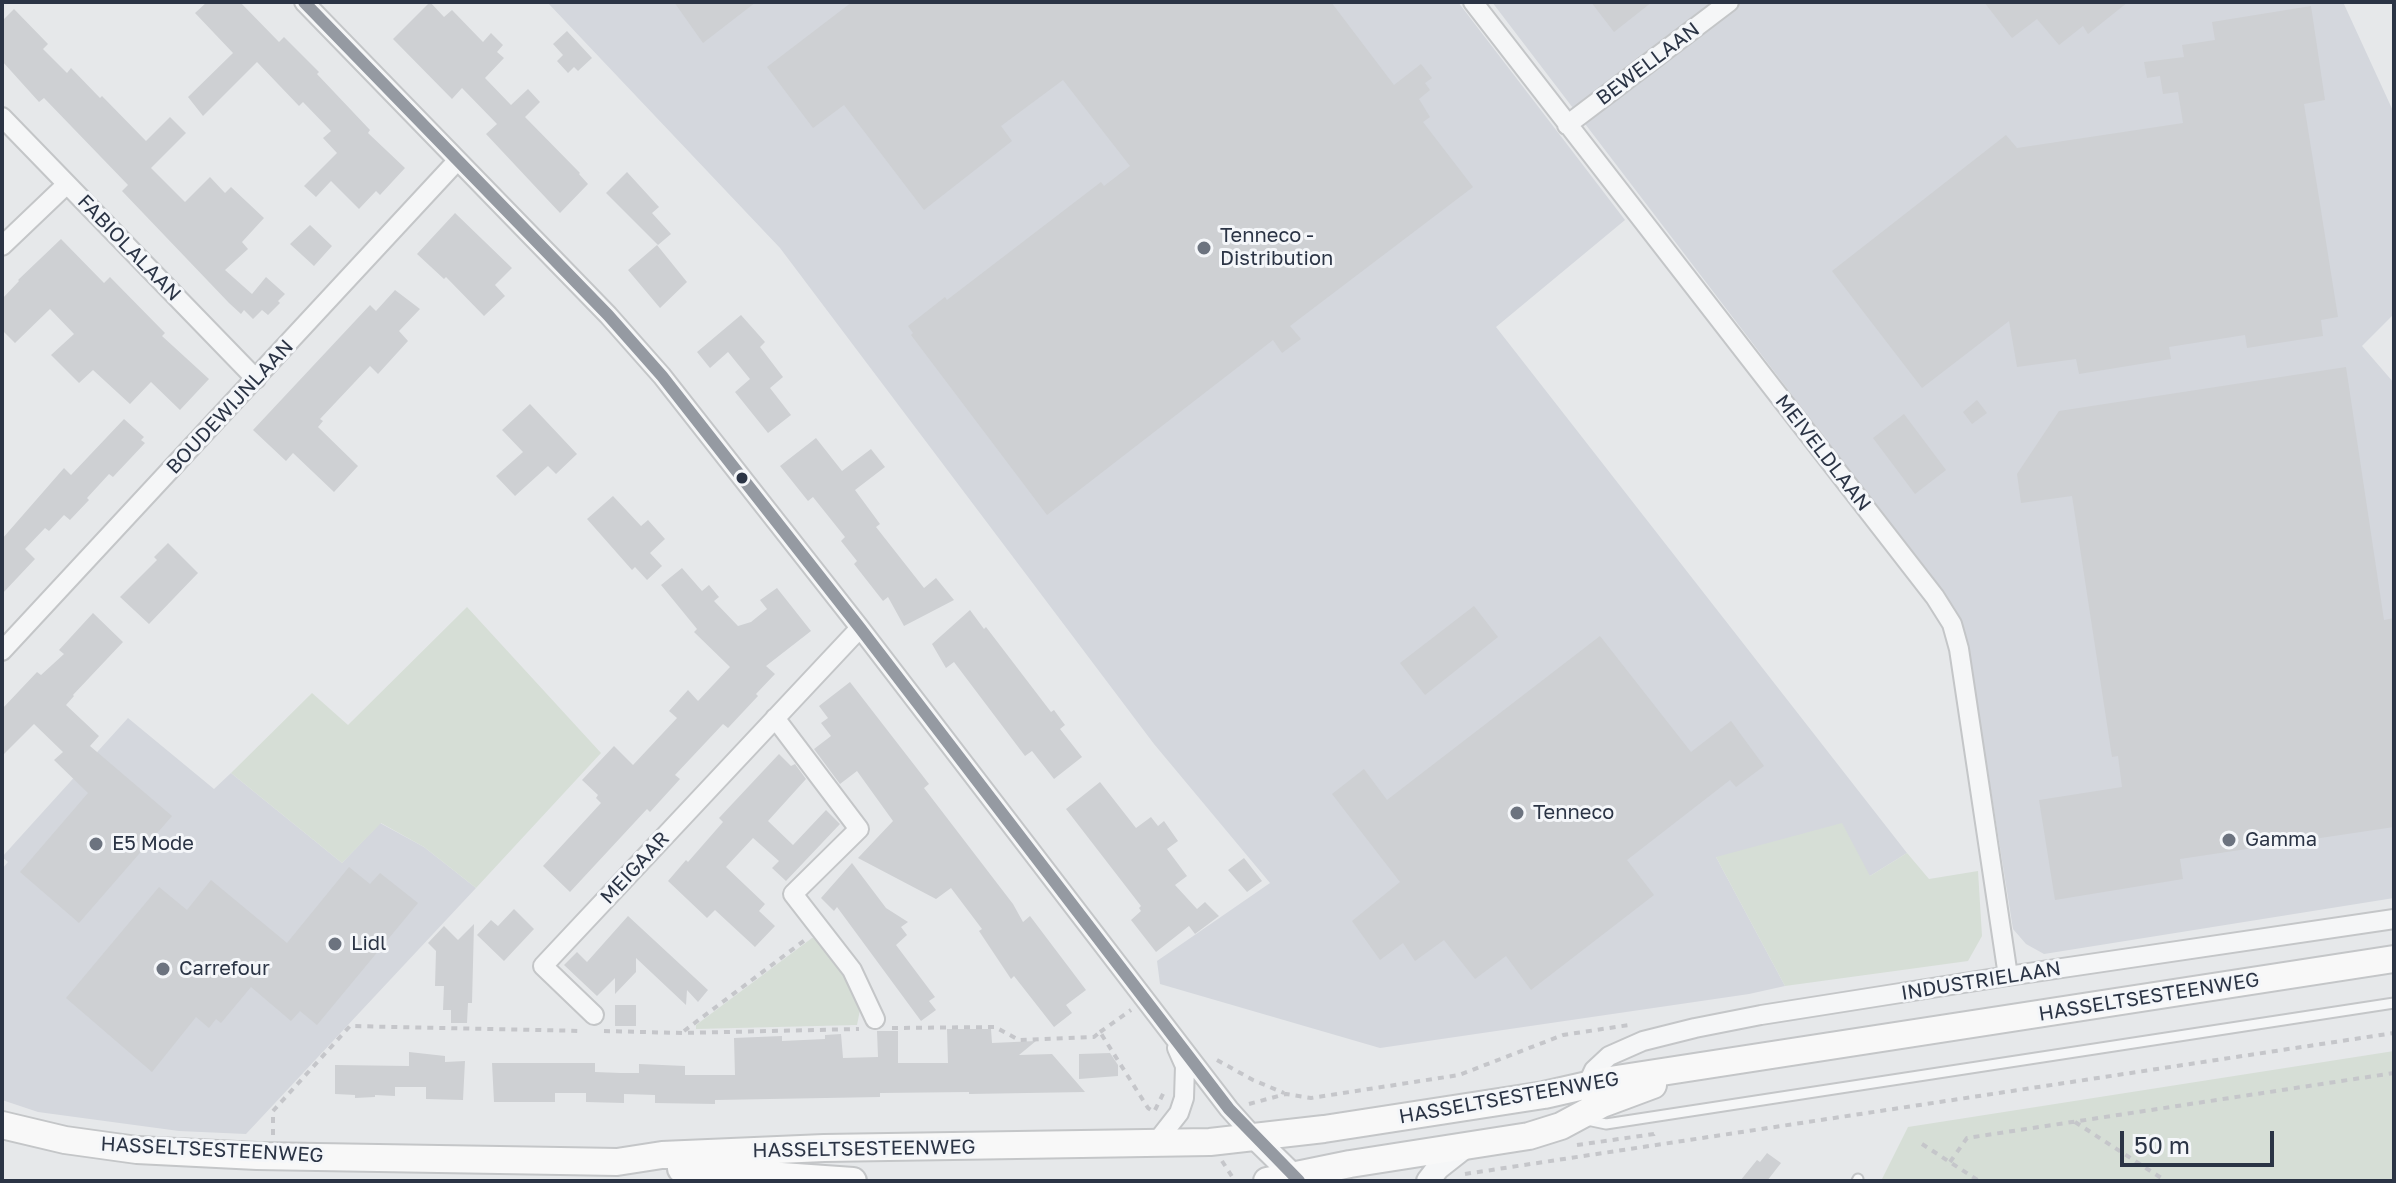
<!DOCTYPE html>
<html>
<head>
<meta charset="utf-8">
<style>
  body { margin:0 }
  #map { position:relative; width:2396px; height:1183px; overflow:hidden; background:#e6e8ea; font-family:"Golos Text",sans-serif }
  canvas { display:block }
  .frame { position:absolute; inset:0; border:4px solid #2b3445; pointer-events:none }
  .scale { position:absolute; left:2120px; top:1131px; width:154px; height:36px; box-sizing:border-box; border:4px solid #2b3445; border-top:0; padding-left:10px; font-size:24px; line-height:28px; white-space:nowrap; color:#2b3445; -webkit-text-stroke:6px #f4f6f9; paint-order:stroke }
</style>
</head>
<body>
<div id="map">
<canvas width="2396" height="1183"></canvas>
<div class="frame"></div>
<div class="scale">50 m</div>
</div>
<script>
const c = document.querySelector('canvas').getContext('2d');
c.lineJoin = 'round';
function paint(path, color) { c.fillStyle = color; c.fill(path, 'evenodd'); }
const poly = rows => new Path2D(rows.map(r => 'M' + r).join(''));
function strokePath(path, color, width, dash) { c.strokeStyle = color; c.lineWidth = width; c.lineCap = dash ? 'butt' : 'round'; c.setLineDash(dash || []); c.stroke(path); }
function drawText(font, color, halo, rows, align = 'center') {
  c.font = font + ' "Golos Text",sans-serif'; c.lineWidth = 6; c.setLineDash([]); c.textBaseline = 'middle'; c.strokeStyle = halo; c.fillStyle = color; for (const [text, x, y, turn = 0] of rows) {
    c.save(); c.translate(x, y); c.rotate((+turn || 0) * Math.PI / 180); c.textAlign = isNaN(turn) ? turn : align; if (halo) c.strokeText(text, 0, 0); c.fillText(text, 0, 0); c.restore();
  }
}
const built = poly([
  [547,2,1458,2,1625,220,1496,327,1907,853,1870,876,1716,857,1785,986,1749,994,1380,1048,1160,984,1157,961,1270,883,1154,744,780,248],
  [1492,2,2343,2,2394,113,2394,314,2362,346,2394,383,2394,898,2044,954,2026,944,2013,929,1966,635,1954,607],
  [128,718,214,789,231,773,342,863,380,823,424,847,476,888,246,1134,179,1131,38,1112,2,1100,2,869,8,862,2,857]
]);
const green = poly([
  [467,607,601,753,476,888,424,847,381,823,342,863,231,773,312,693,348,725],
  [1842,823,1870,876,1907,853,1929,879,1978,871,1982,936,1968,961,1785,986,1716,857],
  [819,937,845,972,860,1010,857,1025,696,1029,696,1025,812,938],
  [2394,1051,2394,1181,1881,1181,1908,1127]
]);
const building = poly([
  [207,2,240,2,279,42,284,37,319,72,317,74,370,130,368,133,405,168,380,195,376,191,359,209,331,181,316,197,304,186,337,153,323,138,331,131,303,102,299,106,257,62,203,116,188,97,233,53,195,13],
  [430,2,444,17,452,10,483,42,491,33,503,45,497,52,504,58,485,78,511,105,528,89,540,102,525,117,580,173,579,174,588,184,560,213,486,134,497,124,462,88,452,99,393,39],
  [674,2,756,2,703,43],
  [852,2,1331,2,1394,85,1421,64,1432,78,1425,83,1430,90,1419,99,1430,117,1423,122,1473,187,1290,326,1301,339,1282,353,1273,340,1047,515,911,335,913,333,908,326,945,297,947,300,1101,182,1104,186,1130,166,1063,80,1001,126,1012,141,924,210,844,105,813,128,767,67],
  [1591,2,1652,2,1614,32],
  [1984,2,2128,2,2088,34,2083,26,2059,45,2037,19,2012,38],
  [2311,6,2325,100,2304,104,2338,317,2321,320,2323,336,2247,348,2245,335,2169,347,2171,359,2079,374,2076,359,2017,367,2009,321,1922,388,1832,271,2006,135,2017,148,2183,123,2178,92,2163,94,2160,76,2147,78,2144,62,2184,57,2182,45,2215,40,2212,22],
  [14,9,48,44,43,49,67,73,71,68,100,98,102,96,146,141,170,117,186,133,151,168,185,202,210,177,225,193,231,187,264,218,242,242,248,249,225,270,252,294,266,277,285,294,278,301,280,303,268,315,262,310,253,319,244,310,241,314,229,303,122,191,128,185,44,98,39,102,2,61,2,21],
  [567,31,592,58,578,71,574,67,568,73,557,61,563,55,553,44],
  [627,172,659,207,652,213,671,234,658,245,606,193],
  [455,213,512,268,495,285,505,296,484,316,446,277,444,279,417,254],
  [310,225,332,246,314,266,290,244],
  [61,239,104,283,110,277,165,333,162,336,209,379,180,410,151,382,130,404,93,370,79,383,51,355,74,334,50,309,15,343,2,330,2,299,19,281,18,280],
  [657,245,687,282,660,308,628,270],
  [395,290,420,309,399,331,408,341,378,374,370,366,320,419,323,421,318,427,358,466,334,492,293,453,286,461,253,430,370,305,376,311],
  [741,315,765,342,760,347,783,377,770,388,791,415,768,433,735,392,750,379,728,352,710,368,697,352],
  [2346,367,2384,620,2394,618,2394,827,2180,859,2183,879,2055,900,2039,800,2122,787,2118,756,2112,757,2072,496,2021,503,2017,474,2059,411],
  [1977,400,1987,413,1972,424,1963,412],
  [530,404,577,454,556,474,548,466,515,496,496,476,523,452,502,430],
  [1904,414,1946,470,1915,494,1873,438],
  [124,419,144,437,141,440,145,443,113,477,109,474,87,498,89,500,70,520,64,515,49,531,45,528,25,549,35,559,2,594,2,539,64,468,71,475],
  [816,438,842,471,871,449,885,467,855,490,880,524,876,527,924,588,936,578,954,600,904,626,888,597,883,601,854,564,857,561,841,541,845,537,813,497,808,501,780,466],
  [613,496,641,526,648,520,665,539,650,553,662,566,647,580,635,567,632,570,587,519],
  [168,543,198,573,149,624,120,597,157,560,154,557],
  [682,568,702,591,709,585,719,597,714,601,738,626,751,622,767,609,760,600,777,588,811,631,766,666,775,674,756,694,758,696,728,728,723,724,675,775,680,779,650,812,647,809,570,892,543,866,601,803,596,798,598,795,582,780,614,746,633,765,677,718,669,711,688,690,698,701,730,667,694,632,697,629,661,585],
  [1474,606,1498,637,1425,695,1400,663],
  [970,610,984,629,986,627,1051,712,1054,710,1065,725,1060,729,1082,757,1054,779,1032,751,1025,756,954,662,946,668,932,644],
  [93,613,123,642,73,695,74,696,66,705,99,736,90,746,172,816,79,923,20,872,88,793,54,760,63,752,34,724,2,756,2,709,37,672,41,675,64,654,59,650],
  [1600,636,1691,752,1731,721,1764,766,1736,787,1730,780,1627,860,1654,895,1531,990,1506,956,1475,979,1444,940,1415,961,1403,943,1380,960,1352,921,1400,882,1332,794,1364,769,1387,800],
  [850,682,929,784,924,788,1013,904,1023,922,1030,916,1086,990,1066,1005,1072,1013,1054,1027,1014,976,1011,979,979,931,982,929,951,888,936,899,858,858,893,821,857,771,840,784,814,749,831,736,821,723,828,718,819,706],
  [779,754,791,766,795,764,806,779,768,821,793,845,826,810,840,824,786,881,772,868,779,861,753,838,726,867,765,904,759,911,775,926,755,947,715,910,707,918,668,881,686,860,688,862,723,822,719,818],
  [1100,782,1136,828,1151,817,1158,826,1164,821,1178,841,1167,849,1187,876,1175,885,1197,909,1205,902,1219,916,1195,934,1189,926,1156,952,1131,920,1141,911,1139,908,1141,906,1066,809],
  [1244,858,1262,881,1247,892,1228,870],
  [852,863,886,908,908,922,901,927,907,935,896,945,935,997,929,1001,936,1010,921,1021,837,907,834,911,821,898],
  [349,867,370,884,380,873,418,903,317,1025,300,1011,291,1021,251,987,221,1023,216,1019,209,1028,196,1017,152,1072,66,998,159,887,187,910,211,880,287,943],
  [514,909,534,929,504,961,477,935,491,920,498,926],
  [628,916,708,990,698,1002,687,990,686,1005,636,958,636,972,615,994,615,978,597,996,564,965,577,952,587,962],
  [474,924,472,1003,468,1003,467,1023,451,1023,451,1010,443,1010,444,986,435,986,436,951,428,943,444,926,458,940],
  [615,1005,636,1005,636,1026,615,1026],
  [947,1029,991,1029,992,1043,1036,1041,1019,1055,1052,1054,1085,1092,969,1094,969,1092,880,1093,880,1097,715,1100,715,1104,655,1103,655,1095,624,1094,624,1103,586,1102,586,1093,555,1093,555,1102,494,1102,492,1063,595,1063,595,1072,621,1073,639,1073,639,1064,685,1066,685,1075,735,1075,734,1038,782,1036,782,1041,825,1039,825,1035,841,1034,843,1058,878,1057,877,1031,898,1031,898,1063,948,1063],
  [409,1052,445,1056,445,1062,465,1061,463,1100,426,1099,426,1087,395,1087,395,1096,375,1095,375,1097,355,1098,355,1095,335,1094,335,1065,409,1066],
  [1110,1053,1118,1065,1118,1076,1079,1079,1079,1054],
  [1767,1153,1781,1163,1767,1181,1740,1181,1757,1160,1760,1162]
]);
const path = poly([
  [892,1028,995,1027,1019,1040,1094,1037,1100,1032,1148,1108,1154,1112],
  [604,1031,682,1033,859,1029],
  [684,1031,805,940],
  [1100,1032,1131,1010],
  [1217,1060,1253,1080,1284,1093],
  [1249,1104,1286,1094,1311,1098,1459,1075,1563,1035,1629,1025],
  [1155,1110,1165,1090],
  [2075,1122,2166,1181],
  [273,1135,273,1111,350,1026,583,1031],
  [1922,1144,1979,1181],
  [1577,1145,1654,1134,1657,1131],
  [1222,1161,1235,1181],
  [1950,1162,1967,1138,2394,1073],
  [1465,1174,2394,1033]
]);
const service = poly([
  [1587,1120,1606,1124,2394,1003],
  [1857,1181,1858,1179]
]);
const minor = poly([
  [304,2,608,315,662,376,860,628,1229,1109,1255,1138],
  [1473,2,1935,597,1952,624,1959,649,2008,976],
  [2,117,256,379],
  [1567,125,1729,2],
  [2,246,67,184],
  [2,651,457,161],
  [775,718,859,829,793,894,852,970,875,1019],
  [594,1015,543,966,860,628],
  [1587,1085,1594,1070,1609,1056,1643,1041,1695,1028,1761,1015,2008,976,2394,919],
  [1151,1143,1161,1136,1179,1113,1184,1098,1185,1066,1177,1048]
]);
const tertiary = poly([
  [1255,1138,1299,1181],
  [1428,1181,1438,1168,1466,1146]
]);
const secondary = poly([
  [2,1125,65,1140,137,1150,257,1156,560,1161,617,1162,662,1155,824,1148,1210,1142,1324,1129,1544,1095,1610,1080,2394,959],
  [681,1169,853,1181],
  [1267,1181,1350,1164,1529,1136,1561,1126,1602,1104,1653,1085]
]);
const bus1 = poly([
  [304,2,608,315,662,376,860,628,1229,1109,1299,1181]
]);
const markers = [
  [1204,248,8,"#6c737f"],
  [742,478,7,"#2b3445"],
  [1517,813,8,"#6c737f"],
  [2229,840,8,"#6c737f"],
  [96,844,8,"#6c737f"],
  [335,944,8,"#6c737f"],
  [163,969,8,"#6c737f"]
];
const streetNames = [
  ["BEWELLAAN",1648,64,-37],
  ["FABIOLALAAN",129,248,46],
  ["BOUDEWIJNLAAN",230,407,-47],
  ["MEIVELDLAAN",1823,453,52],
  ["MEIGAAR",635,868,-47],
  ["INDUSTRIELAAN",1981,981,-9],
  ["HASSELTSESTEENWEG",2149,997,-9],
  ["HASSELTSESTEENWEG",1509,1098,-10],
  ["HASSELTSESTEENWEG",864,1149,-1],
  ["HASSELTSESTEENWEG",212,1150,3]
];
const poiNames = [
  ["Tenneco -",1220,236],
  ["Distribution",1220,259],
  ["Tenneco",1533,813],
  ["Gamma",2245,840],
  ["E5 Mode",112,844],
  ["Lidl",351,944],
  ["Carrefour",179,969]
];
paint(built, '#d4d7dd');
paint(green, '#d6ded6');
paint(building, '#ced0d3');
strokePath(service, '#c4c6c8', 13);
strokePath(minor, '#c4c6c8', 22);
strokePath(tertiary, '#c4c6c8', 26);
strokePath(secondary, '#c4c6c8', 30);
strokePath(path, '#c5c6ca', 4, [6, 6]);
strokePath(service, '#f5f6f7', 9);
strokePath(minor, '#f5f6f7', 18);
strokePath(tertiary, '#f5f6f7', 22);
strokePath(secondary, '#f8f8f8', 26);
strokePath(bus1, '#959aa2', 12);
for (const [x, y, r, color] of markers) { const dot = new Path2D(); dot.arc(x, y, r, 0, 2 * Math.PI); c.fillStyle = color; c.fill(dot); strokePath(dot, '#f4f6f9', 3); }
drawText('20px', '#2b3445', '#f4f6f9', streetNames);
drawText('20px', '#2b3445', '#f4f6f9', poiNames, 'left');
</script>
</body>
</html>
